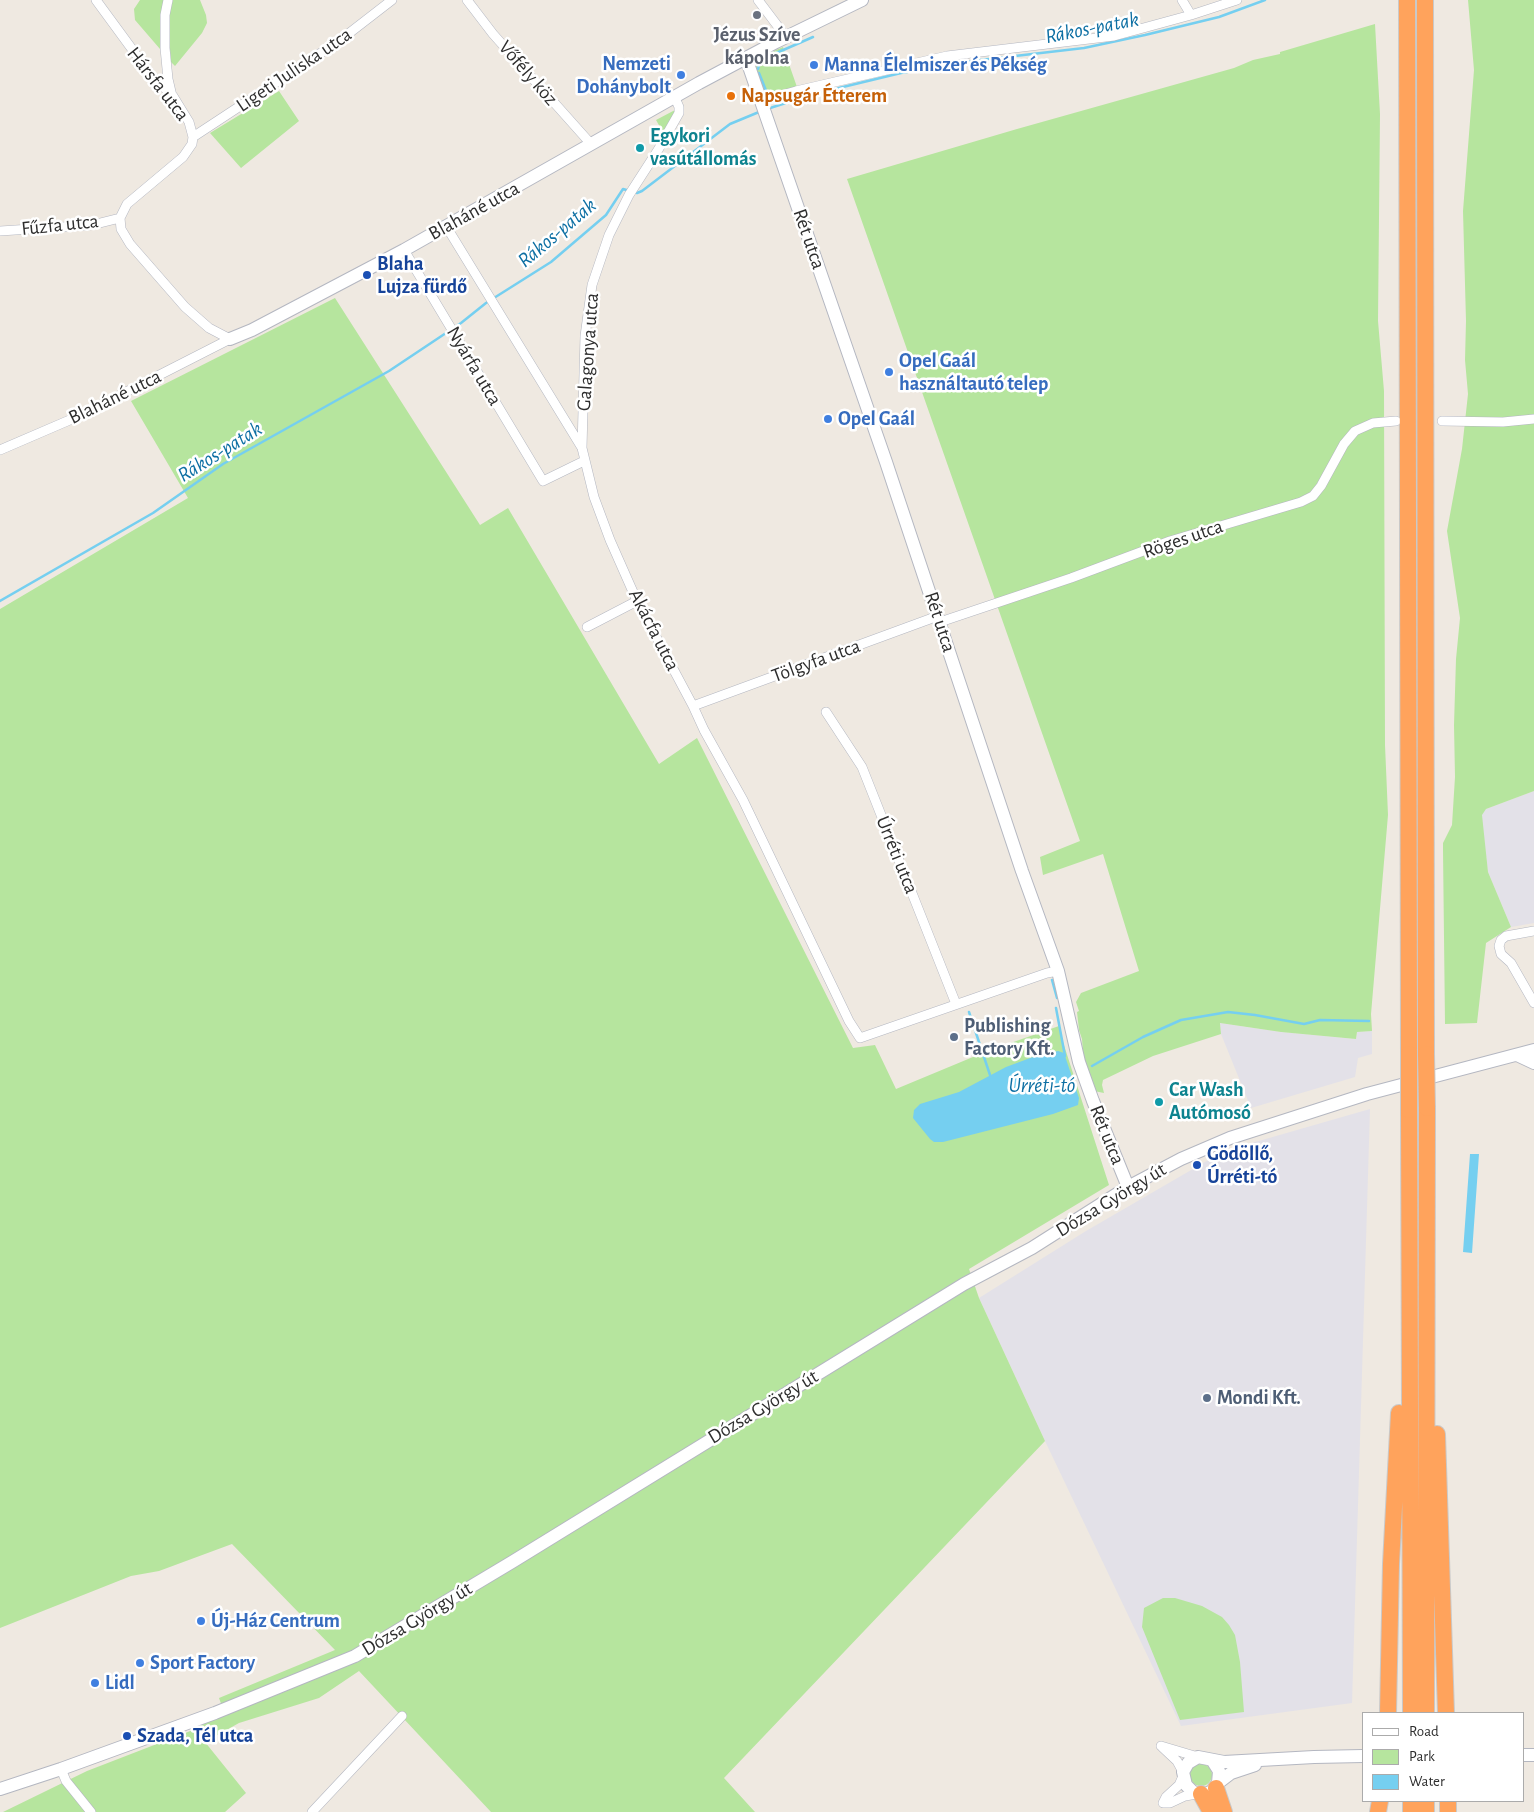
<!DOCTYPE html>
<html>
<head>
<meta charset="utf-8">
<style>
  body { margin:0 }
  #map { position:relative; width:1534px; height:1812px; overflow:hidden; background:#efe9e1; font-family:"Alegreya Sans",sans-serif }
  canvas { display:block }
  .legend { position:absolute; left:1362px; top:1712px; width:162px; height:90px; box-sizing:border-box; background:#fff; border:1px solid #ababab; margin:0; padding:6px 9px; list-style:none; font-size:15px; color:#2e2e2e }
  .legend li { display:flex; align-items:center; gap:10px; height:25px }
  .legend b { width:25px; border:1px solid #ababab }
</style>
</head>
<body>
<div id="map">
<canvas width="1534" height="1812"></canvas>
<ul class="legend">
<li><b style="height:6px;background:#fff"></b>Road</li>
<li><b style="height:14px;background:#b6e59e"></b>Park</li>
<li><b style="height:14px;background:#75cff0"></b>Water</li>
</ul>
</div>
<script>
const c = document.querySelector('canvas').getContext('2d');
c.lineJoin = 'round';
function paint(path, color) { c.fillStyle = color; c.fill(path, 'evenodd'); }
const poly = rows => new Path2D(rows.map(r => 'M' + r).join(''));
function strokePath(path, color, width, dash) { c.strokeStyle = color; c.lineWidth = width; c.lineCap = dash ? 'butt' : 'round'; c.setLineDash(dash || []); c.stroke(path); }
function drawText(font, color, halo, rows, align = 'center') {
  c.font = font + ' "Alegreya Sans",sans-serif'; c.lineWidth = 5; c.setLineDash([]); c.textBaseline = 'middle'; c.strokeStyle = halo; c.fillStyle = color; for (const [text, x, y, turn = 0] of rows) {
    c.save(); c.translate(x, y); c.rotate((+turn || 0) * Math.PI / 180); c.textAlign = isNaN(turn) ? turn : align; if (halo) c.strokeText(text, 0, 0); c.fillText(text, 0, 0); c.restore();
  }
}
const industrial = poly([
  [1534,791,1534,923,1511,927,1488,872,1481,815,1486,809],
  [1220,1023,1281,1032,1356,1039,1357,1032,1372,1031,1372,1054,1358,1058,1355,1077,1251,1108,1221,1034],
  [1370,1109,1352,1703,1181,1726,1045,1441,979,1298,1086,1231,1224,1151]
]);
const green = poly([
  [140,0,164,0,161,49,160,49,135,20,134,9],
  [173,0,200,0,206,15,207,23,202,33,175,66,171,62,169,37,170,9],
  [1468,0,1534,0,1534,791,1486,809,1482,815,1488,872,1511,927,1486,943,1477,1023,1445,1024,1443,850,1443,843,1452,825,1455,777,1454,725,1456,659,1460,618,1447,531,1462,449,1468,394,1465,360,1466,321,1463,211,1474,70],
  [1375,24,1380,114,1378,321,1384,391,1385,745,1388,815,1371,1014,1372,1031,1357,1032,1356,1039,1281,1032,1220,1023,1221,1034,1153,1056,1103,1080,1102,1085,1104,1093,1094,1091,1084,1065,1082,1039,1079,1030,1077,1012,1079,1011,1076,1002,1081,993,1139,971,1103,854,1043,875,1040,857,1080,841,847,179,1017,129,1234,68,1253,60,1280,54,1280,52],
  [783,47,797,87,765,95,755,69,757,61,760,57],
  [279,91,299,121,241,168,210,133],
  [675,110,676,111,664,134,656,120],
  [335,298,480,525,508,508,659,764,697,738,853,1048,875,1045,896,1089,985,1052,1059,1026,1062,1039,1109,1185,969,1269,979,1298,1045,1441,724,1778,755,1812,491,1812,359,1671,319,1698,239,1723,205,1742,246,1793,225,1812,3,1812,87,1771,193,1730,224,1712,219,1698,335,1650,232,1544,159,1571,131,1576,0,1628,0,609,188,498,131,401],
  [1163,1598,1175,1598,1202,1606,1222,1617,1229,1625,1235,1635,1240,1662,1244,1712,1180,1720,1142,1627,1144,1608],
  '1190 1775a11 11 0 1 1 22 0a11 11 0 1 1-22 0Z'
]);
const water = poly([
  [1058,1051,1064,1053,1079,1098,1078,1105,1053,1114,943,1142,934,1142,930,1139,913,1118,914,1110,920,1104,959,1092,1006,1067,1033,1057],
  [1470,1154,1479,1154,1472,1253,1463,1252]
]);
const stream = poly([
  [758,69,760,62,765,58,813,37],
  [759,73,767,93],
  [767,109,814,94,901,73,972,61,1084,48,1145,35,1219,17,1265,0],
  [0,601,153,513,223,464,389,371,461,323,486,303,551,262,606,215,623,189,637,193,642,191,730,124,759,112],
  [1052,980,1057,998],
  [1056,1008,1065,1056],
  [969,1012,990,1075],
  [1092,1066,1143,1037,1181,1020,1228,1012,1255,1015,1304,1024,1320,1020,1369,1021]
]);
const street = poly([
  [96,0,151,75,173,96,189,122,193,137,192,144,183,157,127,204,120,218,121,229,130,244,185,307,209,328,230,339],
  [168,0,165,15,165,48,168,79,172,96],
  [467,0,493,34,591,144],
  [758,0,786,37],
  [1182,0,1191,15],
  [761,101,796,91,947,56,1114,36,1191,15,1237,0],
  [193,137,339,41,392,0],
  [446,226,582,448,594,497,610,540,637,601,693,706,704,730,743,800,849,1021,860,1038,1047,973,1058,971],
  [0,231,92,225,120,218],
  [404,250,543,481,584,461],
  [1442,421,1503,422,1534,419],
  [582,448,585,336,592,285,609,235,629,195,658,150,679,113,679,107,675,98],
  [0,450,79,416,230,339],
  [940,622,1071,578,1170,541,1301,502,1313,496,1321,486,1344,444,1355,431,1373,423,1396,421],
  [587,627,637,601],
  [693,706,938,616],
  [826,712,862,767,956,1004],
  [1534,931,1506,936,1501,940,1499,946,1501,954,1511,963,1534,1003],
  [1161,1746,1198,1757],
  [1161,1746,1177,1761,1183,1772],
  [61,1769,66,1781,91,1812],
  [1183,1776,1179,1785,1166,1797,1163,1803,1170,1803,1185,1796,1197,1794],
  [312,1812,402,1716]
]);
const secondary = poly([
  [746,58,886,462,1022,871,1058,971,1079,1062,1093,1101,1128,1187],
  [230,339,252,330,404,250,699,83,776,42,862,0],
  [1517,1055,1534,1063],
  [1523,1755,1534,1755],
  [1212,1760,1219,1771,1218,1783,1212,1791,1206,1794,1201,1794,1193,1792,1186,1785,1183,1772,1188,1763,1198,1757,1224,1762,1314,1757,1363,1756],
  [1218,1783,1231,1773,1255,1765],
  [0,1789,61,1769,215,1713,355,1656,512,1562,964,1284,1032,1248,1128,1187,1181,1159,1230,1138,1367,1094,1534,1050]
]);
const highway = poly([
  [1407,0,1409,1054],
  [1425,0,1426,1054],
  [1409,1110,1411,1713],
  [1437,1434,1446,1713],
  [1388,1713,1391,1564,1399,1413],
  [1426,1713,1427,1108],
  [1216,1788,1224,1812],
  [1201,1794,1211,1812],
  [1411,1801,1411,1812],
  [1426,1801,1426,1812],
  [1448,1801,1448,1812],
  [1378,1812,1380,1801]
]);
const highwayBridge = poly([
  [1409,1054,1409,1110],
  [1426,1054,1427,1108]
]);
const markers = [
  [757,15,5,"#6b7280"],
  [814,65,5,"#3f7fe0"],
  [681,75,5,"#3f7fe0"],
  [731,96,5,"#e8710a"],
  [640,148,5,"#0f9aa8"],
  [367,275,5,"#1a4fb4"],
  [889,372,5,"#3f7fe0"],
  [828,419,5,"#3f7fe0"],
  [954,1037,5,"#5c6f8a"],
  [1159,1102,5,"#0f9aa8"],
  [1197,1165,5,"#1a4fb4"],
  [1207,1398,5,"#5c6f8a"],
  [201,1621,5,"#3f7fe0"],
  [140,1663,5,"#3f7fe0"],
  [95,1683,5,"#3f7fe0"],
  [127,1736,5,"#1a4fb4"]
];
const worshipNames = [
  ["Jézus Szíve",757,35],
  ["kápolna",757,58]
];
const shopNames = [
  ["Nemzeti",671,64,"right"],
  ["Dohánybolt",671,87,"right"],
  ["Manna Élelmiszer és Pékség",824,65],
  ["Opel Gaál",899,361],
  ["használtautó telep",899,384],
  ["Opel Gaál",838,419],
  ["Új-Ház Centrum",211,1621],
  ["Sport Factory",150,1663],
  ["Lidl",105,1683]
];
const streetNames = [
  ["Ligeti Juliska utca",294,70,-34],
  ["Vőfély köz",528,73,49],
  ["Hársfa utca",158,84,52],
  ["Blaháné utca",474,211,-29],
  ["Fűzfa utca",60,225,-6],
  ["Rét utca",809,239,71],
  ["Galagonya utca",588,352,-86],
  ["Nyárfa utca",474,366,59],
  ["Blaháné utca",115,397,-26],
  ["Röges utca",1183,539,-19],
  ["Rét utca",940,622,72],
  ["Akácfa utca",654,630,63],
  ["Tölgyfa utca",816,661,-20],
  ["Úrréti utca",897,855,68],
  ["Rét utca",1107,1135,68],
  ["Dózsa György út",1111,1200,-31],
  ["Dózsa György út",763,1407,-31],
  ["Dózsa György út",417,1619,-31]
];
const foodNames = [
  ["Napsugár Étterem",741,96]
];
const cultureNames = [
  ["Egykori",650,136],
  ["vasútállomás",650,159],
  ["Car Wash",1169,1090],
  ["Autómosó",1169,1113]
];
const transitNames = [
  ["Blaha",377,264],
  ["Lujza fürdő",377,287],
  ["Gödöllő,",1207,1154],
  ["Úrréti-tó",1207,1177],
  ["Szada, Tél utca",137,1736]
];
const serviceNames = [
  ["Publishing",964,1026],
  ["Factory Kft.",964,1049],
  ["Mondi Kft.",1217,1398]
];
const waterNames = [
  ["Rákos-patak",1092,28,-11],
  ["Rákos-patak",557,233,-40],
  ["Rákos-patak",220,452,-32],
  ["Úrréti-tó",1042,1086]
];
paint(industrial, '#e3e1e8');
paint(green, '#b6e59e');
paint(water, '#75cff0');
strokePath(stream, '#75cff0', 2.5);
strokePath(street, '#b4b7c1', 10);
strokePath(secondary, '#b4b7c1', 14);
strokePath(highway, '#c9c9c9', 18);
strokePath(street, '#fff', 9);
strokePath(secondary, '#fff', 12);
strokePath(highway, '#ffa35c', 16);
strokePath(highwayBridge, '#c9c9c9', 18, []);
strokePath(highwayBridge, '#ffa35c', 16);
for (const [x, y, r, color] of markers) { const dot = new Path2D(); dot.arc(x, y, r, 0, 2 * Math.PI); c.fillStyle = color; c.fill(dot); strokePath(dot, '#fff', 2); }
drawText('bold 20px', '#5b616d', '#fff', worshipNames);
drawText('bold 20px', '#366cbe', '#fff', shopNames, 'left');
drawText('20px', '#2e2e2e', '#fff', streetNames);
drawText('bold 20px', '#c56008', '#fff', foodNames, 'left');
drawText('bold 20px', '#0d838f', '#fff', cultureNames, 'left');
drawText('bold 20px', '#164399', '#fff', transitNames, 'left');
drawText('bold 20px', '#4e5e75', '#fff', serviceNames, 'left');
drawText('italic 21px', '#0d6fa3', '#fff', waterNames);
</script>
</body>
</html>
